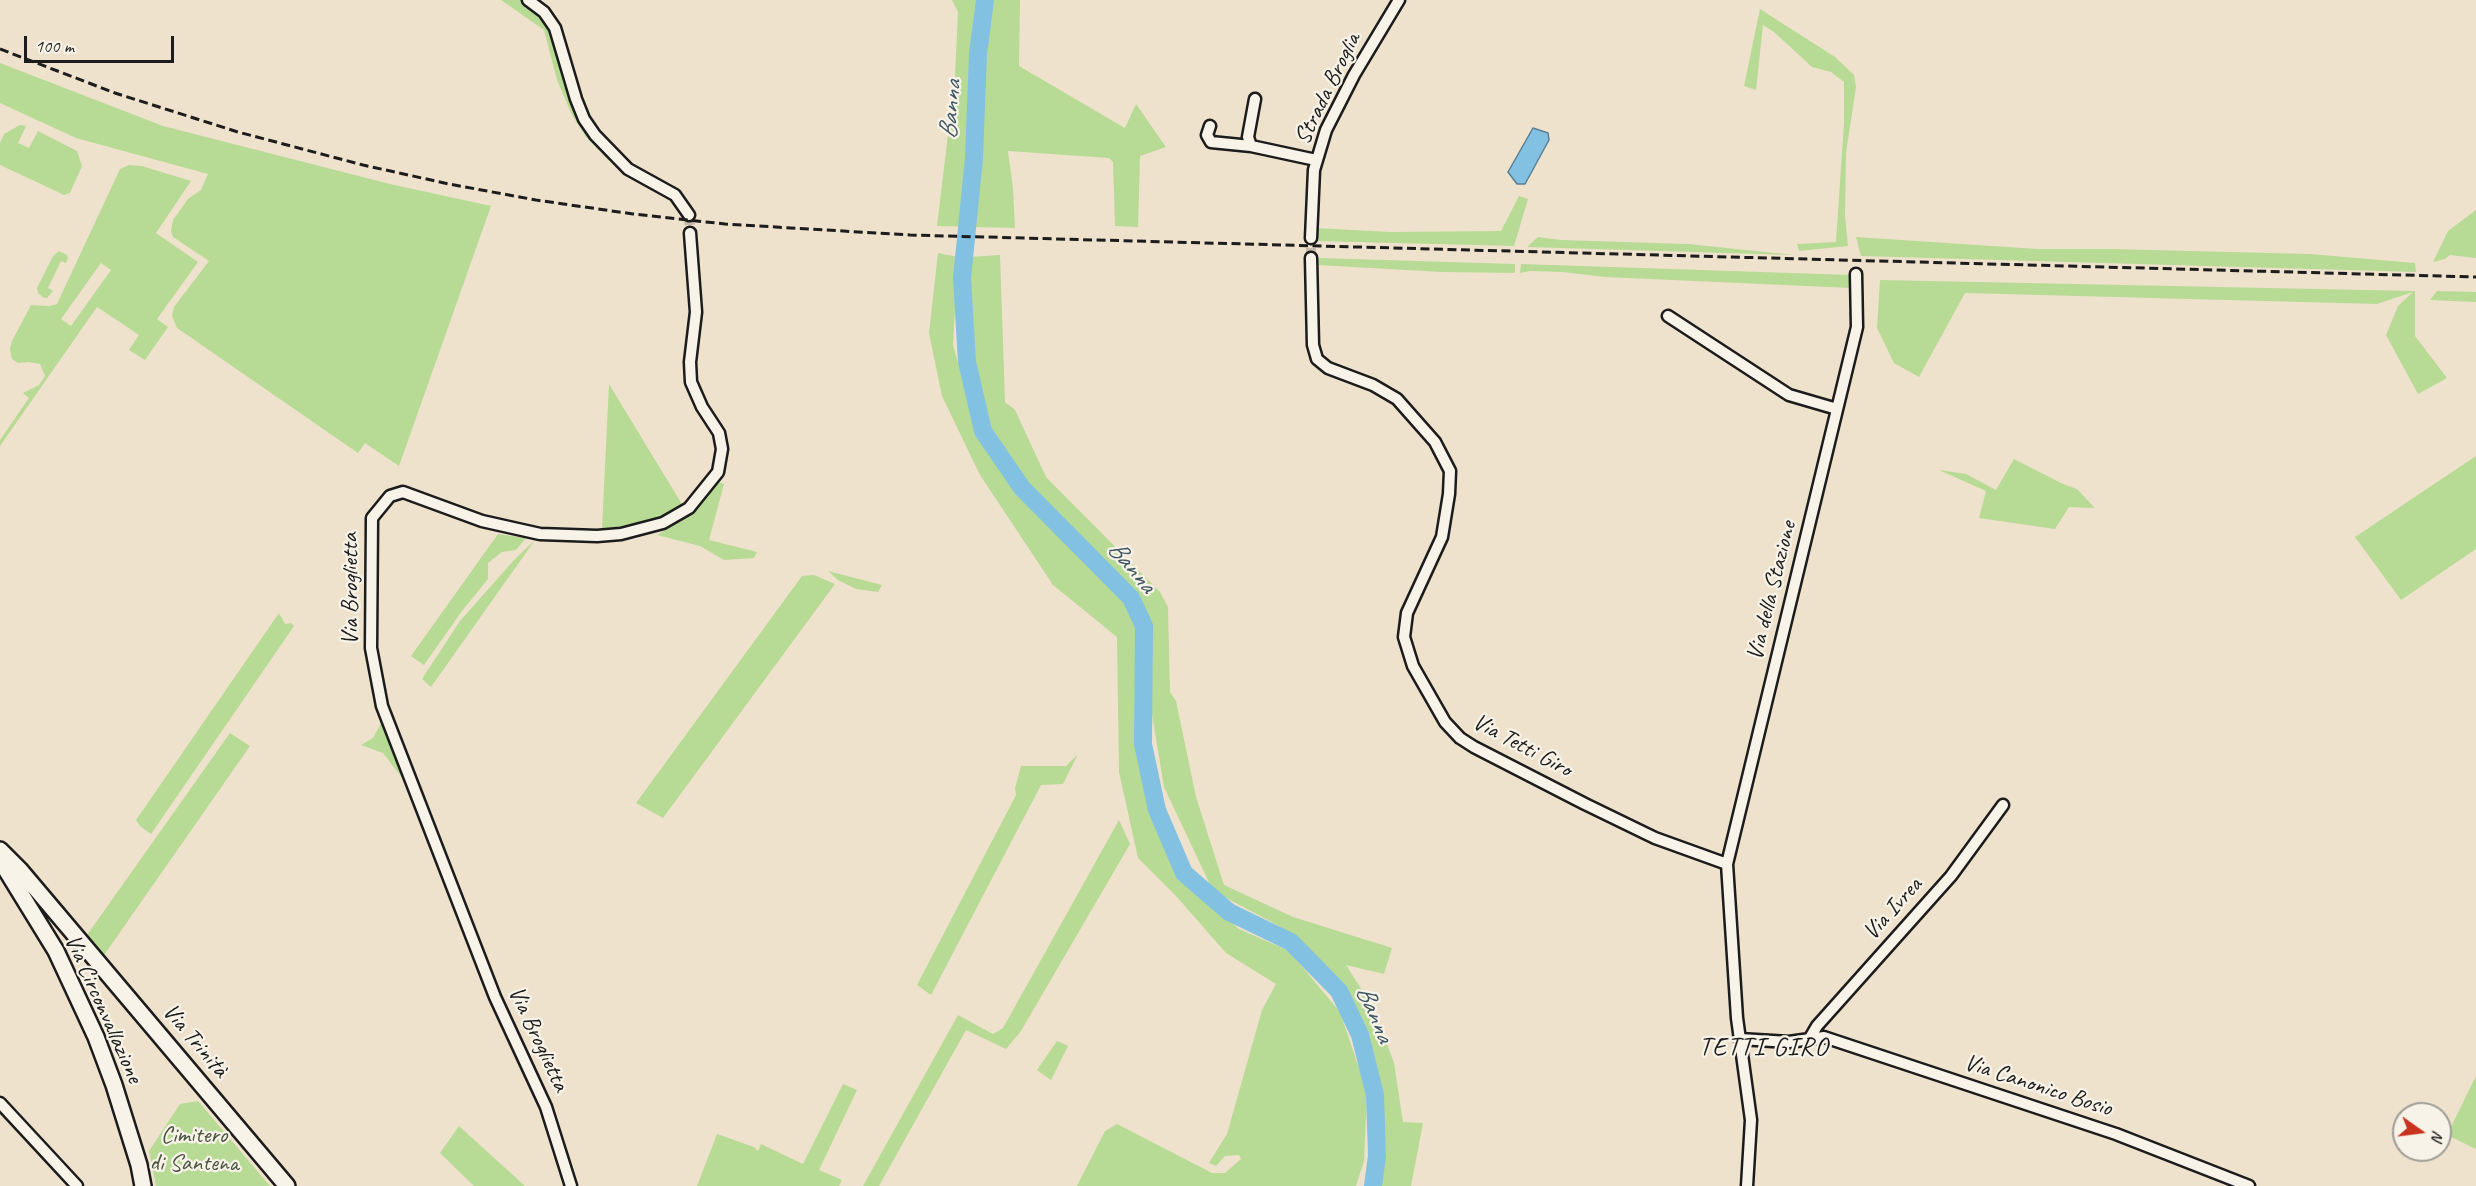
<!DOCTYPE html>
<html>
<head>
<meta charset="utf-8">
<style>
  body { margin:0 }
  #map { position:relative; width:2476px; height:1186px; overflow:hidden; background:#efe2cd; font-family:Caveat,sans-serif }
  canvas { display:block }
  .north { position:absolute; left:2392px; top:1102px; width:60px; height:60px; box-sizing:border-box; background:#f7f3e8; border:2px solid #9f9d96; border-radius:50%; rotate:104deg; font-size:16px; font-weight:700; line-height:24px; text-align:center; color:#1c1c1c }
  .north::after { content:''; display:block; margin:auto; width:21px; height:27px; background:#c8321e; clip-path:polygon(50% 0,100% 100%,50% 72%,0 100%) }
  .scale { position:absolute; left:24px; top:36px; width:150px; height:27px; box-sizing:border-box; border:3px solid #1c1c1c; border-top:0; padding-left:8px; font-size:18px; line-height:21px; white-space:nowrap; color:#1c1c1c; -webkit-text-stroke:4px #f7f3e8; paint-order:stroke }
</style>
</head>
<body>
<div id="map">
<canvas width="2476" height="1186"></canvas>
<div class="north">N</div>
<div class="scale">100 m</div>
</div>
<script>
const c = document.querySelector('canvas').getContext('2d');
c.lineJoin = 'round';
function paint(path, color) { c.fillStyle = color; c.fill(path, 'evenodd'); }
const poly = rows => new Path2D(rows.map(r => 'M' + r).join(''));
function strokePath(path, color, width, dash) { c.strokeStyle = color; c.lineWidth = width; c.lineCap = dash ? 'butt' : 'round'; c.setLineDash(dash || []); c.stroke(path); }
function drawText(font, color, halo, rows, align = 'center') {
  c.font = font + ' Caveat,sans-serif'; c.lineWidth = 4.5; c.setLineDash([]); c.textBaseline = 'middle'; c.strokeStyle = halo; c.fillStyle = color; for (const [text, x, y, turn = 0] of rows) {
    c.save(); c.translate(x, y); c.rotate((+turn || 0) * Math.PI / 180); c.textAlign = isNaN(turn) ? turn : align; if (halo) c.strokeText(text, 0, 0); c.fillText(text, 0, 0); c.restore();
  }
}
const green = poly([
  [501,0,521,0,541,13,548,22,590,132,633,177,608,160,586,137,572,115,557,80,544,30],
  [952,0,1020,0,1019,66,1125,128,1136,104,1166,147,1140,156,1138,227,1115,226,1113,162,1109,158,1008,151,1013,188,1015,228,937,226,955,76,958,12],
  [1760,9,1835,57,1854,75,1856,87,1846,153,1845,216,1848,246,1799,251,1797,244,1836,242,1844,123,1844,82,1831,72,1812,67,1774,32,1763,25,1756,90,1744,86],
  [0,63,163,126,390,184,491,206,399,466,365,443,358,453,177,328,172,316,174,307,209,261,173,237,171,231,173,220,188,199,201,190,208,174,76,138,0,103],
  [20,125,26,126,18,143,29,148,38,131,77,151,82,166,70,193,64,195,58,192,0,165,0,143,4,134],
  [129,165,142,166,191,181,156,233,198,262,157,319,168,327,145,360,129,350,139,335,97,307,0,446,0,440,29,398,23,393,39,385,45,376,40,364,28,362,18,363,12,359,10,349,12,341,31,305,49,306,57,304,120,169],
  [101,263,111,270,71,326,61,319],
  [1519,196,1528,199,1514,246,1316,241,1315,228,1390,232,1501,231],
  [2476,210,2476,258,2450,255,2445,259,2433,262,2448,231],
  [1538,237,1561,240,1688,244,1794,255,1527,247],
  [1856,237,2037,249,2112,249,2310,254,2415,263,2416,272,1861,256],
  [59,251,67,255,68,258,66,263,61,261,48,288,53,291,47,298,44,298,38,293,37,288,53,256],
  [938,253,958,257,953,345,977,430,1014,488,1123,600,1137,626,1136,741,1150,809,1179,878,1239,929,1289,951,1340,1012,1367,1092,1364,1161,1356,1186,1077,1186,1105,1131,1117,1124,1212,1173,1225,1173,1241,1159,1239,1155,1225,1156,1216,1166,1209,1163,1227,1134,1262,1010,1276,984,1226,953,1176,896,1138,858,1119,772,1117,637,1053,585,980,475,942,396,929,333],
  [1000,255,1005,402,1015,410,1046,477,1160,592,1168,607,1170,692,1176,701,1196,797,1224,885,1293,917,1392,948,1384,974,1346,965,1374,1009,1394,1063,1403,1122,1423,1123,1411,1186,1377,1186,1386,1152,1381,1092,1368,1034,1345,991,1300,943,1281,927,1213,891,1164,787,1150,702,1151,625,1134,595,1029,487,991,434,970,363,969,257],
  [1319,258,1515,264,1515,273,1442,272,1318,265],
  [1521,264,1851,275,1851,288,1605,277,1563,272,1530,271,1520,273],
  [1880,280,2415,291,2415,336,2447,378,2418,394,2386,335,2398,306,2413,292,2377,304,1965,293,1919,377,1894,363,1877,328],
  [2437,291,2476,292,2476,302,2430,300],
  [609,384,683,506,661,521,632,529,602,529],
  [2476,456,2476,549,2401,600,2355,537],
  [2014,459,2063,484,2077,489,2095,508,2069,507,2055,529,1979,518,1986,491,1939,470,1966,474,1996,490],
  [716,481,724,484,709,540,757,552,754,558,724,560,700,546,657,535,680,522,698,509],
  [498,534,526,538,516,550,502,552,488,563,488,579,462,611,424,665,411,656],
  [535,540,431,687,422,679,460,621,515,559],
  [828,571,882,585,878,592,856,589,838,580],
  [814,575,835,584,663,818,636,803,802,576],
  [279,613,285,624,291,623,294,626,151,834,140,826,136,820],
  [381,723,407,784,383,753,361,745,373,738],
  [230,733,250,746,102,958,87,935],
  [1078,754,1063,784,1041,785,931,995,917,985,1016,795,1015,788,1021,766,1066,766],
  [1119,820,1130,844,1021,1031,1006,1049,966,1030,879,1186,863,1186,958,1015,993,1034,1003,1028],
  [1057,1041,1068,1046,1051,1080,1037,1070],
  [2476,1076,2476,1149,2447,1135],
  [843,1084,857,1090,819,1170,842,1180,839,1186,697,1186,717,1134,754,1147,758,1151,761,1144,803,1164],
  [198,1101,270,1186,156,1186,149,1151,180,1104],
  [459,1126,525,1186,474,1186,440,1153]
]);
const water = poly([
  [1533,128,1548,133,1549,140,1525,184,1517,184,1508,172,1533,128]
]);
const river = poly([
  [985,0,978,54,974,158,962,278,967,362,983,431,1022,488,1131,598,1144,626,1143,744,1157,810,1184,873,1229,912,1291,942,1339,991,1360,1035,1375,1095,1377,1156,1373,1186]
]);
const streetTunnel = poly([
  [689,215,690,233],
  [1311,258,1311,238]
]);
const street = poly([
  [528,0,544,12,555,28,576,99,584,119,595,135,628,169,675,195,689,215],
  [1210,126,1207,135,1211,142,1251,146,1316,160],
  [1251,146,1248,137,1255,99],
  [1311,238,1314,170,1326,130,1354,75,1399,0],
  [1311,258,1313,345,1317,359,1328,368,1373,385,1397,399,1435,442,1450,471,1449,494,1442,537,1407,613,1404,637,1413,666,1445,722,1460,738,1474,747,1585,804,1655,838,1727,864,1737,1018,1751,1120,1747,1186],
  [1668,316,1789,395,1837,409],
  [1727,864,1857,327,1856,274],
  [1810,1038,1817,1026,1951,876,2003,805],
  [1740,1039,1789,1042,1824,1037,2116,1134,2249,1186],
  [0,1103,77,1186],
  [571,1186,546,1107,495,997,382,706,371,648,372,518,390,496,403,492,482,521,540,534,597,536,621,534,663,523,689,508,718,472,722,449,719,433,702,407,691,382,690,362,696,312,690,233]
]);
const secondary = poly([
  [0,850,20,870,287,1186],
  [0,860,56,951,96,1037,114,1085,139,1165,143,1186]
]);
const rail = poly([
  [0,49,115,93,238,132,363,165,449,184,536,200,633,214,725,224,910,235,2476,277]
]);
const streetNames = [
  ["Strada Broglia",1328,89,-64],
  ["Via Broglietta",351,589,-90],
  ["Via della Stazione",1772,591,-76],
  ["Via Tetti Giro",1522,746,28],
  ["Via Ivrea",1893,909,-48],
  ["Via Circonvallazione",103,1009,66],
  ["Via Broglietta",538,1039,65],
  ["Via Trinità",195,1041,50],
  ["Via Canonico Bosio",2038,1086,18]
];
const parkNames = [
  ["Cimitero",194,1136],
  ["di Santena",194,1164]
];
const waterNames = [
  ["Banna",951,110,-85],
  ["Banna",1131,567,50],
  ["Banna",1374,1014,67]
];
const neighbourhoodNames = [
  ["TETTI GIRO",1764,1048]
];
paint(green, '#b7da94');
paint(water, '#83c1e3');
strokePath(water, '#5a7f93', 1.5);
strokePath(river, '#83c1e3', 18);
strokePath(streetTunnel, '#c5baaa', 10, [10, 5]);
strokePath(street, '#1c1c1c', 15);
strokePath(secondary, '#1c1c1c', 20);
strokePath(street, '#f7f3e8', 10);
strokePath(secondary, '#f7f3e8', 15);
strokePath(rail, '#1c1c1c', 3, [9, 4.5]);
drawText('24px', '#1c1c1c', '#f7f3e8', streetNames);
drawText('24px', '#4a5540', '#f7f3e8', parkNames);
drawText('italic 26px', '#405662', '#f7f3e8', waterNames);
c.letterSpacing = '1.5px';
drawText('26px', '#1c1c1c', '#f7f3e8', neighbourhoodNames);
c.letterSpacing = '0px';
</script>
</body>
</html>
